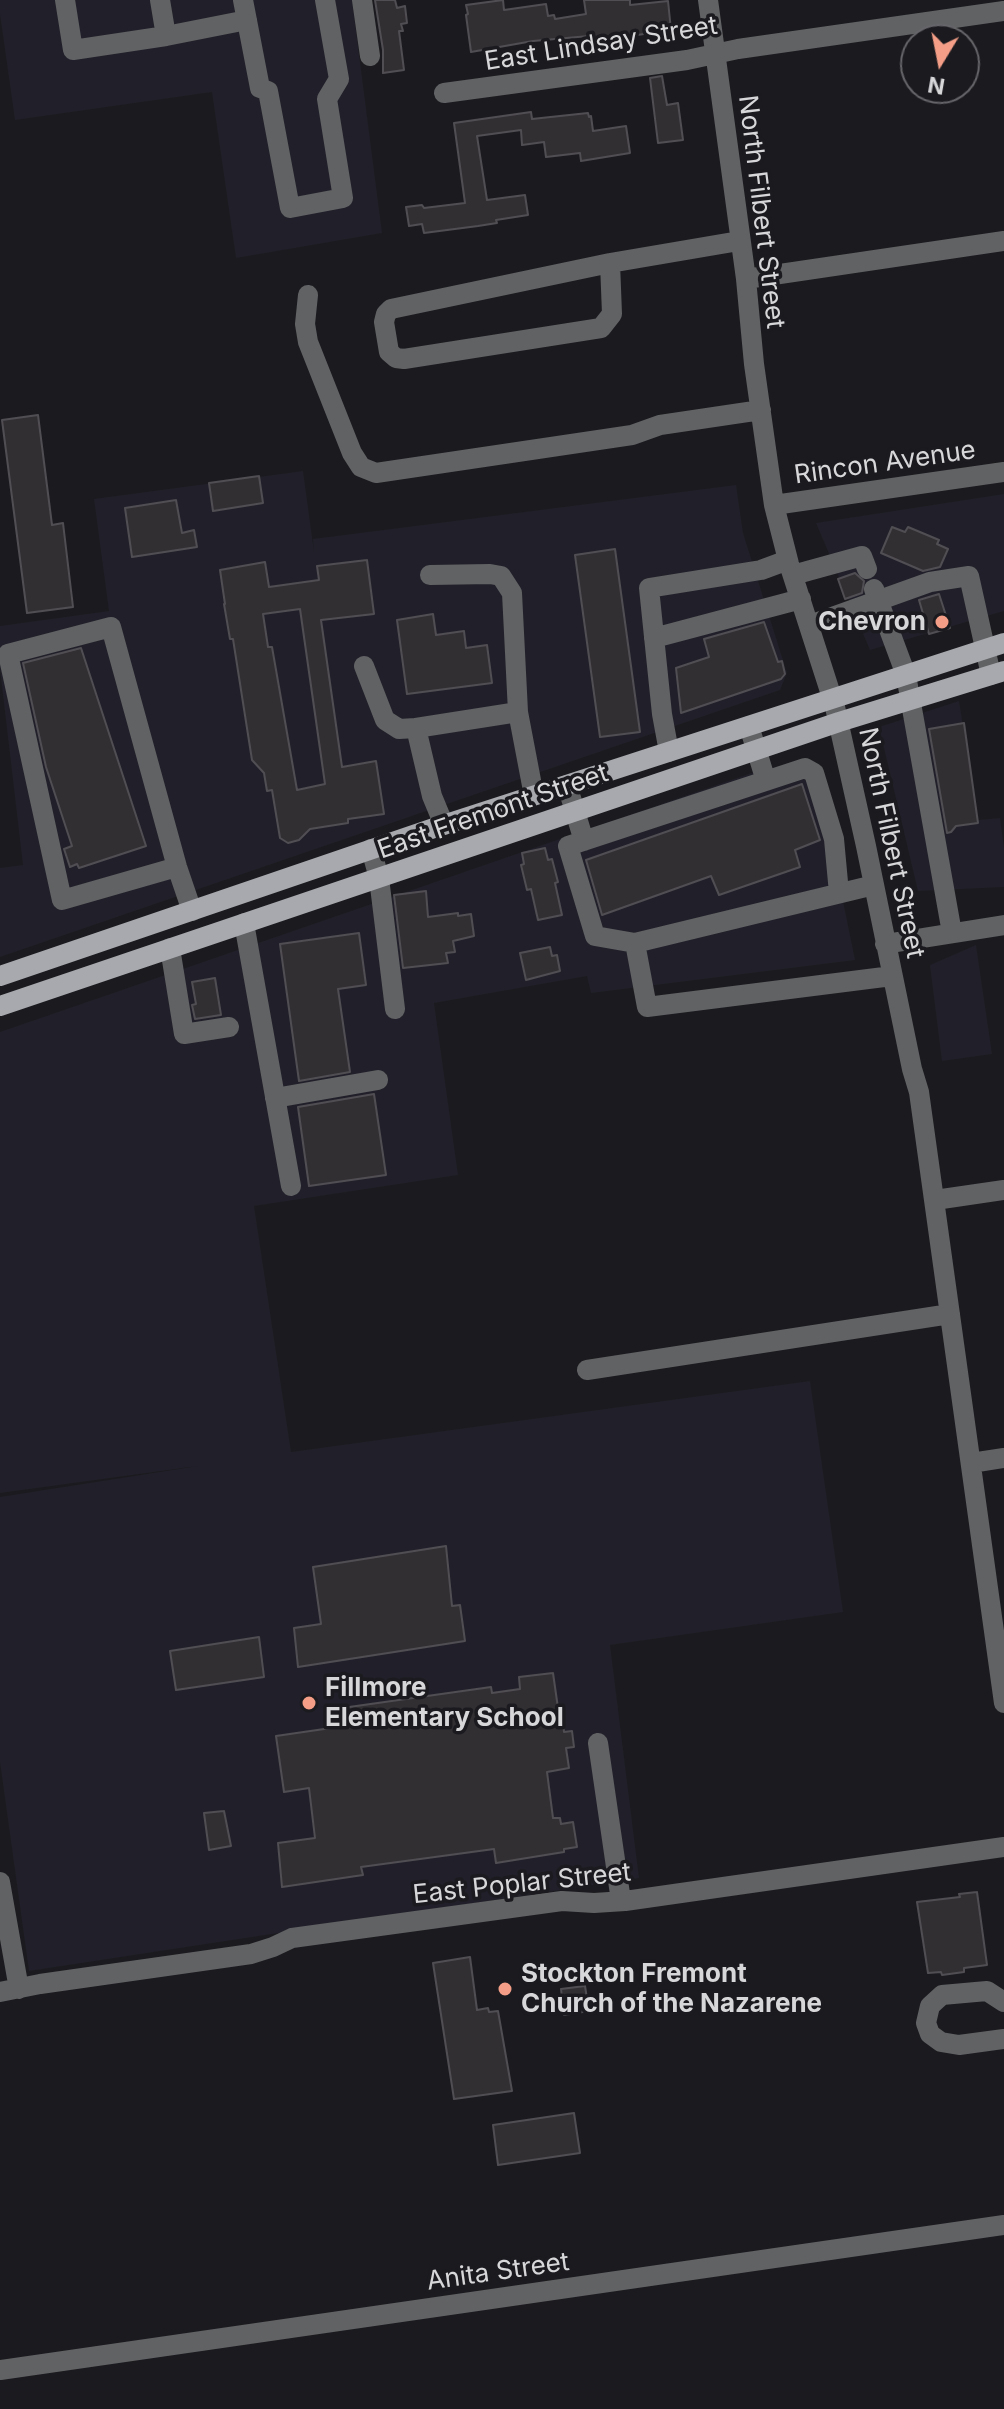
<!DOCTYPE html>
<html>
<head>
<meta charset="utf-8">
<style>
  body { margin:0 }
  #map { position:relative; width:1004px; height:2409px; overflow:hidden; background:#1b1b1f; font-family:Inter,sans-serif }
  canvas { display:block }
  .north { position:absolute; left:900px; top:24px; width:80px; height:80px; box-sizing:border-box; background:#1b1b1f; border:2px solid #66666a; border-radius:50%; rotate:190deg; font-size:22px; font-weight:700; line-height:32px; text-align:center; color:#d7d7da }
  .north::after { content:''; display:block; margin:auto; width:28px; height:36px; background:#f49e87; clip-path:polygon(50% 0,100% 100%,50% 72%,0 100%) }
</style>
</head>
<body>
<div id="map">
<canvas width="1004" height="2409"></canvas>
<div class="north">N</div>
</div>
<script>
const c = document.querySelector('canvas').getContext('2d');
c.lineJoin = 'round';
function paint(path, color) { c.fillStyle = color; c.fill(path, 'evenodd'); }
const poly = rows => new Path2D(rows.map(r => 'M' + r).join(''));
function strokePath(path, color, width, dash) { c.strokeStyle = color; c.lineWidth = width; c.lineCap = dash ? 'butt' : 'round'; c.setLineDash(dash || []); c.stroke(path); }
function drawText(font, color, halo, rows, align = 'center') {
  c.font = font + ' Inter,sans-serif'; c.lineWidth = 7; c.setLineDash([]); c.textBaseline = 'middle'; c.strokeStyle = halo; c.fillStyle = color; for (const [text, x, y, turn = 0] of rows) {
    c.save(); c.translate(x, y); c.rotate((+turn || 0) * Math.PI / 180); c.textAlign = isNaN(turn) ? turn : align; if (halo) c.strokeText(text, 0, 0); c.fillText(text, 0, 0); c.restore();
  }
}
const built = poly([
  [0,0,352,0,382,233,236,258,212,92,15,120,0,14],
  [303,471,314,552,313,539,736,485,743,533,787,673,780,690,0,957,0,868,23,865,0,669,0,626,109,611,94,499],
  [1004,494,1004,611,870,650,816,523],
  [959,701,978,820,1000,818,1004,848,1004,887,918,891,879,727],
  [766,768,796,768,821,793,855,960,591,993,587,976,434,1003,458,1175,254,1206,291,1452,810,1381,843,1612,610,1645,639,1878,29,1971,0,1762,0,1497,198,1466,0,1493,0,1032],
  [976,945,992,1054,942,1061,930,965]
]);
const building = poly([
  [375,0,395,0,397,8,405,6,407,23,401,24,403,31,399,31,404,70,383,73,383,50,375,0],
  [503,0,504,10,546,4,548,16,554,15,555,19,586,14,584,0,630,0,630,5,668,1,671,30,590,42,589,36,533,41,471,52,466,15,468,14,466,5,503,0],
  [662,76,667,105,678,103,683,140,658,143,650,78,662,76],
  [531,112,532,119,588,113,589,117,591,116,593,131,626,126,630,153,581,161,580,153,546,157,544,142,522,145,521,130,477,136,487,200,525,195,528,215,496,220,497,223,478,226,424,233,422,224,409,226,406,207,422,205,424,208,465,203,454,123,531,112],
  [38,415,52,525,63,523,73,607,27,613,2,420,38,415],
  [259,476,263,503,213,511,209,483,259,476],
  [176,500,182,533,194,530,197,547,132,557,125,508,176,500],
  [892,527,905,532,908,527,939,540,937,544,948,549,940,567,923,571,881,553,892,527],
  [615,549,640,732,600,737,575,555,615,549],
  [367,560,374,614,321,620,342,767,376,761,384,814,348,819,348,823,310,829,299,840,288,843,280,838,272,790,267,791,264,773,252,760,233,639,230,639,224,604,225,604,220,570,265,562,269,587,319,580,317,566,367,560],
  [300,609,325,784,297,790,272,647,268,647,263,614,300,609],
  [855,573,864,581,862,593,845,599,838,579,855,573],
  [939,594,950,628,929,634,919,600,939,594],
  [433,614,436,635,464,631,466,648,487,645,492,683,407,694,397,620,433,614],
  [764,622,778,662,782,661,785,674,781,679,681,713,676,668,709,657,704,639,764,622],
  [81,648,146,846,79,868,77,864,70,867,64,849,72,846,46,767,23,663,81,648],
  [964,723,978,823,956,826,951,832,947,833,929,729,964,723],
  [802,784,820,840,795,850,800,867,719,895,711,876,602,915,586,860,802,784],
  [545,848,548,860,552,859,558,882,555,883,562,915,538,920,531,889,527,890,521,865,524,864,522,853,545,848],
  [426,891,428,917,458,913,458,916,471,914,474,936,453,941,455,952,446,953,448,963,403,968,394,895,426,891],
  [359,933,366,985,338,989,350,1072,299,1081,280,944,359,933],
  [550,947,552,956,557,955,560,971,526,980,520,953,550,947],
  [215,978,221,1015,195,1019,192,1005,196,1004,192,982,215,978],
  [374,1094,386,1175,309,1186,298,1107,374,1094],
  [446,1546,452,1606,460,1605,465,1641,298,1667,294,1628,321,1624,313,1567,446,1546],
  [259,1637,264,1677,176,1690,170,1651,259,1637],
  [553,1673,558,1708,561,1708,564,1732,572,1731,574,1747,566,1748,569,1768,547,1772,553,1818,560,1818,561,1824,573,1822,577,1847,564,1849,564,1852,496,1863,494,1849,361,1867,363,1875,282,1887,278,1843,315,1838,309,1788,284,1792,276,1736,331,1728,328,1710,491,1687,492,1693,520,1689,519,1677,553,1673],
  [224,1811,231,1846,209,1850,204,1813,224,1811],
  [977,1892,987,1965,964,1968,964,1972,942,1975,941,1972,928,1973,917,1902,960,1897,959,1894,977,1892],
  [470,1957,477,2010,488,2008,489,2012,498,2011,512,2091,454,2099,433,1963,470,1957],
  [585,1986,589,2011,564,2015,561,1989,585,1986],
  [574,2113,580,2153,498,2165,493,2125,574,2113]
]);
const minor = poly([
  [65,0,73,50,166,36],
  [160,0,166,36,247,20],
  [243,0,260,88,268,91,290,208,343,198,327,99,339,79,325,0],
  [362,0,370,56],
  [708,0,746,279,754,364,774,505,789,564,835,707,866,846,912,1069,919,1092,1004,1703],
  [444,93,687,60,738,49,1004,11],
  [610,263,612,314,601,328,404,359,396,358,389,352,384,322,386,314,391,309,610,263],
  [610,263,739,241],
  [746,279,1004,241],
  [308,295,305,324,308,342,352,453,361,467,376,473,632,435,660,425,761,410],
  [774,505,1004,472],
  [430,575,490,574,501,576,512,593,518,712],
  [793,575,862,556,867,569],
  [874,589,906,675,952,933],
  [810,625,930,582,969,576,991,675],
  [654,638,801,599],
  [364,666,385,720,399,729,416,728],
  [749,726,766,781],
  [669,752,662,714,649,588,761,570,788,560],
  [567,785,584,841],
  [444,825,432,796,416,728,518,712,534,796],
  [371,849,379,878,395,1009],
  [177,867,62,900,8,654,111,627,177,867,192,911],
  [874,885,635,943,647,1007,892,976],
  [244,923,291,1186],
  [635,943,595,936,568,846,805,768,814,773,834,839,839,893],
  [885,944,1004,925],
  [170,948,184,1034,229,1027],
  [275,1098,378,1080],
  [935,1200,1004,1190],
  [587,1370,950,1314],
  [971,1463,1004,1458],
  [598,1743,621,1901],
  [0,1882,19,1989],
  [0,1992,40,1984,251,1954,273,1947,292,1938,562,1901,594,1903,625,1901,1004,1847],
  [1004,2002,987,1991,942,1995,930,2006,926,2023,930,2034,941,2042,959,2045,1004,2039],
  [0,2370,1004,2225]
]);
const major = poly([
  [0,976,431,829,1004,643],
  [0,1006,839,722,1004,671]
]);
const markers = [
  [942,622,8,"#f49e87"],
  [309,1703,8,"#f49e87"],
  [505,1989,8,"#f49e87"]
];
const streetNames = [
  ["East Lindsay Street",601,44,-9],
  ["North Filbert Street",761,212,83],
  ["Rincon Avenue",885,463,-8],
  ["East Fremont Street",493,812,-19],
  ["North Filbert Street",891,843,78],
  ["East Poplar Street",522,1884,-6],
  ["Anita Street",498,2272,-8]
];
const poiNames = [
  ["Chevron",926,622,"right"],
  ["Fillmore",325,1688],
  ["Elementary School",325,1718],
  ["Stockton Fremont",521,1974],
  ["Church of the Nazarene",521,2004]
];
paint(built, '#21202a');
paint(building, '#322f33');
strokePath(building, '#514e53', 2);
strokePath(minor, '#616264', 20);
strokePath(major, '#a7a9ae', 20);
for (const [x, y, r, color] of markers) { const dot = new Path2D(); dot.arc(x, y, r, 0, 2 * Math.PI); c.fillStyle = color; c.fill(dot); strokePath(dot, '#1b1b1f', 3); }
drawText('26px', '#d7d7da', '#1b1b1f', streetNames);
drawText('bold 26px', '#d7d7da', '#1b1b1f', poiNames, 'left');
</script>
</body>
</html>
